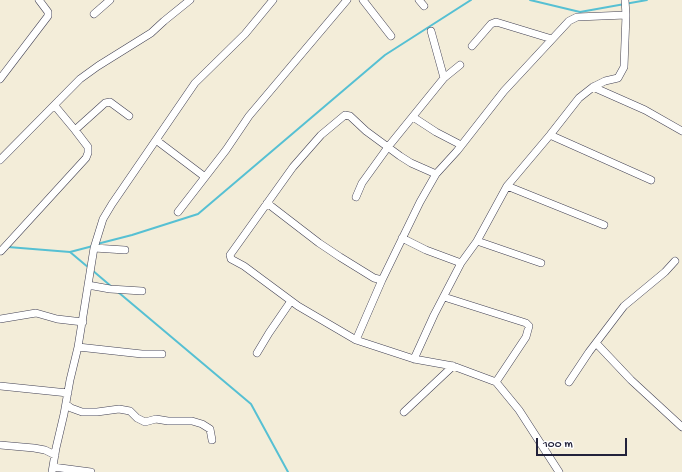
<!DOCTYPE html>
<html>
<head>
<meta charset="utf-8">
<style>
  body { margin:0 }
  #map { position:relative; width:682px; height:472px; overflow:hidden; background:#f3edd9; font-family:"Gochi Hand",sans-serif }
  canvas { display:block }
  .scale { position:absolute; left:536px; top:438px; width:91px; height:18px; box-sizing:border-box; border:2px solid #22223b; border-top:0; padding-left:5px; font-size:12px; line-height:14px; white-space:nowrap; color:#22223b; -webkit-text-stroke:3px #fff; paint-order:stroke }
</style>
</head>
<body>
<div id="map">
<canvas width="682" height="472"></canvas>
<div class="scale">100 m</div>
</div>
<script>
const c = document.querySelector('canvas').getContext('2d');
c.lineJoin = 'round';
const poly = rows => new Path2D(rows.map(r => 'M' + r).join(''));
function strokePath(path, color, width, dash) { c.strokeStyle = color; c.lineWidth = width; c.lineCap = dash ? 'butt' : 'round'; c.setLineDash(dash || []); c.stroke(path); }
const stream = poly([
  [530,0,580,12,647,0],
  [97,244,132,235,198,214,385,55,471,0],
  [8,247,70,252,93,246],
  [70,252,89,268],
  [92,270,112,287],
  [118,292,251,404,288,472]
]);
const minor = poly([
  [363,0,391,36],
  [419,0,424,6],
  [94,14,110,0],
  [431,31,444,78],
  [472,46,491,24,496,22,552,39],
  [0,79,48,16,48,12,39,0],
  [593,87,645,110,682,131],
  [413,117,436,132,461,145],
  [75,130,105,103,110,102,129,116],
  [550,135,651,180],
  [156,140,205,177],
  [0,160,80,79,98,66,151,33,164,21,190,0],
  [436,174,411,163,400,156,366,131,350,116,345,115,321,135,293,167,230,255,231,259,244,266,298,306,356,340,414,359,453,366,496,382,519,410,559,472],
  [507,186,604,225],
  [356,197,362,183,388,147,444,78,460,65],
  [267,203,319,243,340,257,374,278,382,280,420,202,436,174,457,151,504,91,569,21,577,17,626,15,625,0],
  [178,212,226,150,249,116,347,0],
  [402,238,426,250,461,263,477,241,507,186,550,135,579,98,593,87,605,81,618,78,624,67,626,15],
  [477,241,541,263],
  [94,248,125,250],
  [1,251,86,158,88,153,88,147,75,130,55,106],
  [88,285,110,289,142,291],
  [444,297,526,323,529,326,526,337,496,382],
  [0,319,36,313,57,319,83,322],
  [356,340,382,280],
  [596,343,631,380,682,427],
  [78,347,142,354,162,354],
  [257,353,269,333,291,301],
  [414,359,434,315,461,263],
  [569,382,589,352,624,306,665,272,675,261],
  [0,386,68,393],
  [66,404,71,408,82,412,97,412,119,409,130,411,137,418,145,422,156,419,168,421,192,421,202,424,210,429,212,440],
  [404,412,453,366],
  [0,445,34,448,45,450,55,455],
  [53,467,91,472],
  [52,472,56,448,64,414,70,380,78,347,94,248,103,219,112,204,195,83,245,34,273,0]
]);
strokePath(stream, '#56c0d3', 2);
strokePath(minor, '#414053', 8);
strokePath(minor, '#fff', 7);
</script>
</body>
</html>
